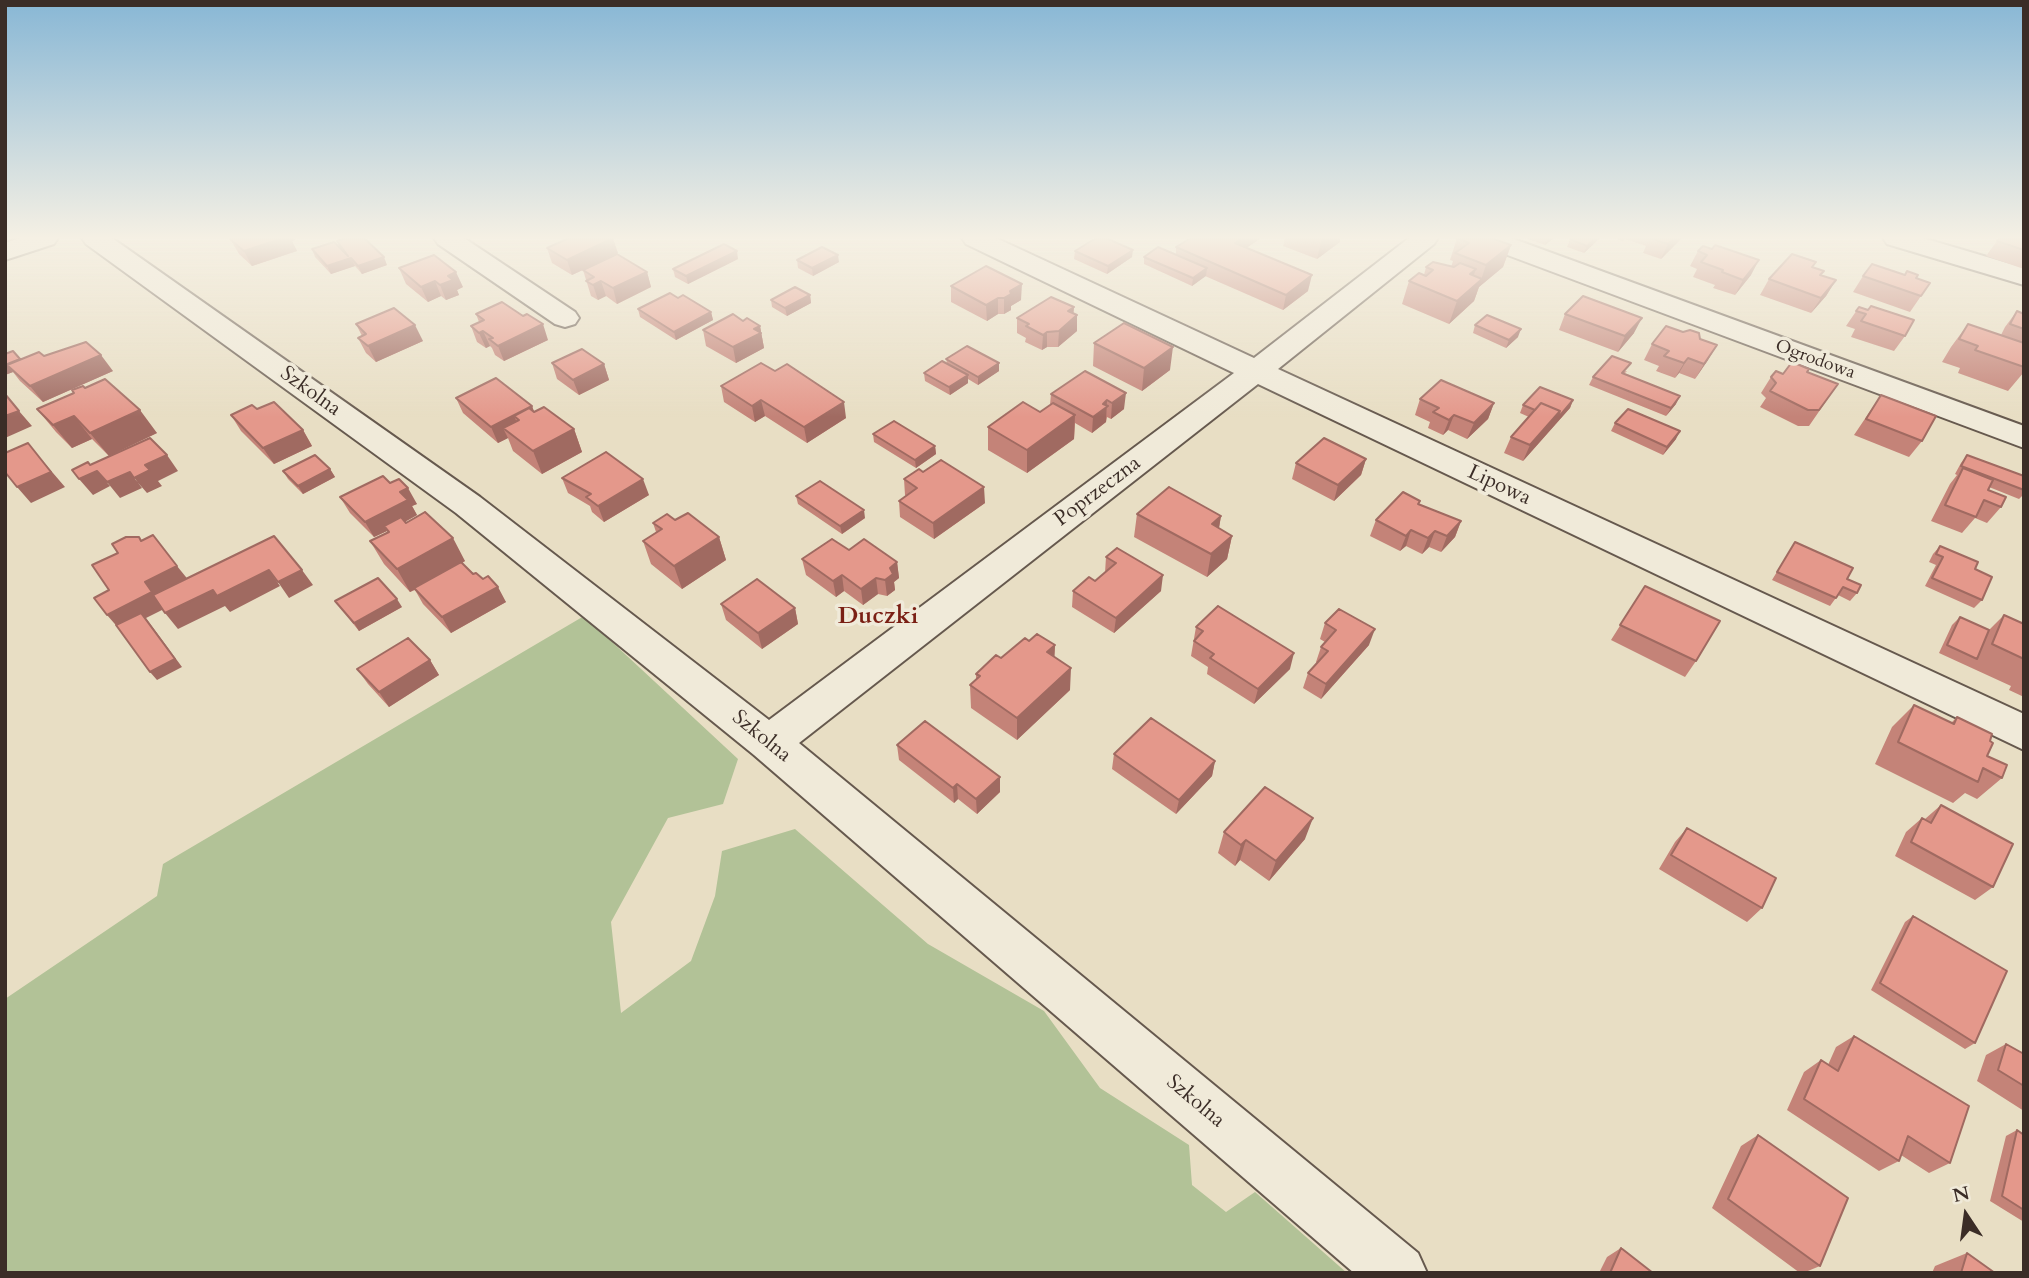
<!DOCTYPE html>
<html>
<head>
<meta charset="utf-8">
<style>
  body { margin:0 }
  #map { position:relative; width:2029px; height:1278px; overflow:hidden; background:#e8dec4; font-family:Cardo,serif }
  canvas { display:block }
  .frame { position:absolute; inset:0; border:7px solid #3b2d27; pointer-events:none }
  .north { position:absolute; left:1931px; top:1180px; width:70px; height:70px; -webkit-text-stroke:5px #f0ead9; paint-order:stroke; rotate:347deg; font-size:19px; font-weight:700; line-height:28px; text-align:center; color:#3b2d27 }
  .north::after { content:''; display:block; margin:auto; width:24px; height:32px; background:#3b2d27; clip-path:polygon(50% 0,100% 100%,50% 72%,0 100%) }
</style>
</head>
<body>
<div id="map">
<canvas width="2029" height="1278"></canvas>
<div class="frame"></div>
<div class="north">N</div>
</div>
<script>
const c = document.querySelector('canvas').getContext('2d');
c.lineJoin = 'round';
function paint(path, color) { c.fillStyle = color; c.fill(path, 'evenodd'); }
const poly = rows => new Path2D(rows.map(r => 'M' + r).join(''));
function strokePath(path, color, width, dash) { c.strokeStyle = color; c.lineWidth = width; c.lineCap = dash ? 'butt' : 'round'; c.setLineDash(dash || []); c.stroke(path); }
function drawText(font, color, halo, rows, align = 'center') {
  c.font = font + ' Cardo,serif'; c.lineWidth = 7; c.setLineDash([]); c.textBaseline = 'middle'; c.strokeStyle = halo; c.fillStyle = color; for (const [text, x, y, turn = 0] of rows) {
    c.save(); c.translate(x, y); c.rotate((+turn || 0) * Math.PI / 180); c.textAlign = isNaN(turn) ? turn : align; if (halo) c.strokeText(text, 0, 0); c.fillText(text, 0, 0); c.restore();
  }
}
const green = poly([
  [584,616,738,759,723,804,668,818,611,922,621,1013,691,961,715,896,722,851,795,829,928,944,1044,1011,1100,1088,1189,1145,1192,1185,1226,1212,1255,1192,1347,1273,5,1273,5,999,157,896,163,864]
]);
const minor = poly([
  [20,238,58,238,54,244,5,260,5,243,20,238],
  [82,238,112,238,480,497,769,720,1234,373,966,244,962,238,996,238,1254,358,1409,238,1438,238,1434,244,1278,369,2024,714,2024,750,1258,384,799,743,1418,1253,1427,1273,1354,1273,754,755,456,513,86,244,82,238],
  [434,238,464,238,575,312,579,318,575,324,565,327,555,324,438,244,434,238],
  [1474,238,1511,238,2024,426,2024,448,1478,244,1474,238],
  [1883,238,1923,238,2024,268,2024,285,1887,244,1883,238]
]);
const wall = poly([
  [233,238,294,238,295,240,292,241,297,251,252,266,239,254,230,239],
  [1261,238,1246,248,1308,291,1283,310,1205,276,1192,286,1144,264,1144,257,1176,255,1176,247],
  [1285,238,1340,238,1340,242,1317,259,1283,246],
  [1457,238,1511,245,1503,267,1479,287,1474,301,1449,324,1402,304,1409,281,1424,275,1426,267,1451,267,1453,261,1450,260],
  [1525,238,1554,238,1545,245],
  [1600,238,1584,253,1567,247,1570,239],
  [1616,238,1682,238,1661,259,1643,253,1646,246,1625,239,1623,242],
  [1999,238,2024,238,2024,269,1986,256],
  [337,241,387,265,362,274,355,266,331,274,315,257,312,249,340,248],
  [547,248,618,253,591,266,647,272,651,287,617,304,606,296,598,300,591,296,583,270,572,275,552,263],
  [1712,249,1751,275,1735,295,1713,288,1715,285,1693,277,1697,269,1690,266,1698,251],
  [1075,251,1132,257,1107,274,1074,259],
  [738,259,688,284,675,277,673,269],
  [797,260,839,262,813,276,798,268],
  [1813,267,1821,275,1836,280,1826,296,1811,313,1760,295,1769,279],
  [399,268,463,287,457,290,459,295,446,300,441,296,428,302,406,284],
  [1863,276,1916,278,1930,283,1910,312,1853,292],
  [951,286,1021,300,1011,306,1011,310,1004,314,998,314,987,321,951,302],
  [810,295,811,303,787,316,772,307,771,300],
  [678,298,711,312,713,320,676,340,640,317,638,309],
  [1074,307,1073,313,1077,331,1058,347,1047,347,1042,350,1025,342,1026,338,1017,333,1017,318],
  [1859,307,1905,336,1894,351,1851,337,1855,329,1846,326],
  [2017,311,2024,314,2024,372,2008,391,1958,373,1960,368,1942,362,1951,347,1968,324,2001,335,2005,327],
  [476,314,548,340,504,361,495,355,492,348,490,346,486,348,477,342,471,326,479,322],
  [1565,314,1634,333,1618,352,1559,330],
  [743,321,760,326,764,348,736,363,706,346,703,330],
  [356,324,423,341,376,362,366,353,358,338,362,336],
  [1475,325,1518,337,1506,348,1473,333],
  [1700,339,1708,360,1695,379,1679,373,1675,378,1656,371,1659,366,1644,360,1652,344],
  [1094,343,1170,370,1142,391,1093,366],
  [5,354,21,360,44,356,113,371,43,402,20,381,13,372,5,375],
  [946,359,999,371,978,385,968,379,968,383,950,395,925,381,924,373,947,363],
  [552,363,604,364,609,380,579,395,557,379],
  [1085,371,1124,409,1111,419,1107,417,1106,422,1092,433,1075,423,1074,439,1027,473,988,450,988,427,1040,412,1050,405,1051,394],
  [1627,371,1624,374,1676,404,1666,416,1589,385,1593,377],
  [1807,372,1838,384,1809,426,1798,426,1760,407,1766,398,1761,393,1771,377,1783,374],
  [721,386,846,418,807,443,765,416,755,422,724,402],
  [85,388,157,433,109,456,92,439,72,448,56,432,37,409],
  [1881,395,1922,441,1909,457,1854,435],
  [456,398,532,406,534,412,574,429,582,452,542,474,513,451,508,438,498,443,463,413],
  [1420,399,1494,403,1488,419,1467,439,1448,430,1443,435,1428,428,1430,422,1415,415],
  [1573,400,1570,408,1523,461,1504,453,1511,437,1529,417,1520,413,1523,405],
  [257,409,303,430,312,446,274,464,241,431,231,415],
  [1615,423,1676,439,1663,455,1611,431],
  [873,434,935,446,936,454,916,468,874,442],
  [1967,455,2024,476,2024,494,2019,499,1989,487,1988,490,2001,507,1987,523,1975,518,1962,533,1931,521,1950,484,1957,475,1955,474,1961,463],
  [1366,459,1361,475,1334,501,1292,479,1296,463],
  [330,469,335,477,303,494,288,479,283,471],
  [923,472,985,503,934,539,900,517,899,501,906,496,905,495,904,479],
  [562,478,649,495,604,522,592,512,590,506,568,493],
  [390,483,417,504,412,506,417,515,405,522,465,561,462,563,506,602,451,633,423,604,415,590,410,592,384,564,370,541,388,532,387,531,374,537,350,513,340,497],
  [796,496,865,518,842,534,798,504],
  [1419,504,1461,521,1455,537,1441,552,1429,547,1422,554,1406,546,1400,551,1370,536,1376,520],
  [1137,514,1221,516,1219,528,1232,536,1227,559,1207,577,1134,537],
  [675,520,719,537,726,560,682,589,651,564,643,541,656,532,653,523],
  [1795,542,1847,579,1857,593,1850,601,1838,595,1830,606,1772,580],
  [1940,546,1982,600,1974,608,1925,586,1936,565,1929,562,1933,554],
  [849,550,897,562,899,578,894,582,895,590,887,596,878,594,863,605,844,591,836,597,806,575,802,559],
  [1106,557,1161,591,1114,633,1072,607,1073,591,1095,581,1105,573],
  [1645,586,1696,661,1685,677,1611,640],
  [335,601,402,607,359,631],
  [721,604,795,608,798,624,762,649,726,620],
  [2004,615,2024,624,2024,697,2009,690,2011,686,1939,653,1952,625,1960,617,1989,630],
  [1325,623,1369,645,1321,699,1303,688,1308,673,1317,663,1316,662,1321,647,1325,642,1320,639],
  [1196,627,1290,669,1254,704,1207,674,1208,667,1191,656],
  [1029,641,1055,645,1054,657,1070,690,1017,740,971,708,970,685,976,680,976,674],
  [430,660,439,675,389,707,368,684,357,669],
  [1914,705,1951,723,1957,717,1990,741,1987,756,2002,778,1977,799,1965,793,1953,803,1875,764,1892,727],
  [897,745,1000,777,1000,792,977,814,958,799,954,803,899,760],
  [1114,754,1215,761,1212,776,1176,814,1112,769],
  [1941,805,1993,887,1975,900,1895,856,1906,832,1922,818,1925,819],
  [1687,828,1762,908,1747,922,1659,869,1675,842],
  [1224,832,1305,839,1269,881,1240,860,1235,866,1218,853],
  [1913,916,1975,1043,1965,1049,1871,990,1905,922],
  [1854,1036,1950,1163,1929,1173,1901,1155,1899,1161,1879,1171,1787,1110,1804,1072,1821,1060,1828,1065,1836,1047],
  [2006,1044,2024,1054,2024,1111,1977,1081,1986,1055],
  [2017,1130,2024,1135,2024,1222,1990,1201,2006,1136],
  [1758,1135,1820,1266,1803,1273,1800,1273,1712,1208,1741,1146],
  [1621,1248,1653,1273,1599,1273,1607,1257],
  [1967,1253,1995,1273,1932,1273,1935,1266]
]);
const shadedWall = poly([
  [283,238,294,238,295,240,292,241,297,251,252,266,244,251],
  [613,238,618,253,572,275,567,260],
  [1242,238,1261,238,1232,258,1235,243],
  [1322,238,1340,238,1340,242,1317,259],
  [1548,238,1554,238,1545,245],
  [1595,238,1600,238,1584,253,1587,246],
  [1674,238,1682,238,1661,259,1668,244],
  [1511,245,1503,267,1479,287,1474,301,1449,324,1457,301,1470,274,1476,269,1468,291,1481,280,1486,265],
  [1133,250,1132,257,1107,274,1108,266],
  [737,251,738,259,688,284,686,276],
  [838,255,839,262,813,276,812,268],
  [384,257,387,265,362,274,358,266],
  [351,258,355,266,331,274,327,266],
  [1759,260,1751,275,1735,295,1743,280],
  [1207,268,1206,276,1192,286,1193,278],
  [456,272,463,287,457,290,459,295,446,300,440,285,448,276],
  [647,272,651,287,617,304,613,288],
  [1312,275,1308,291,1283,310,1286,295],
  [1836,280,1826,296,1811,313,1821,298],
  [435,281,441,296,428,302,421,287],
  [601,281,606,296,598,300,593,285],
  [1022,284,1021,300,1011,306,1011,310,1004,314,1004,298,1010,291],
  [810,295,811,303,787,316,785,308],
  [998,298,998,314,987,321,986,305],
  [1074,307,1073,319,1077,315,1077,331,1058,347,1059,331,1068,311],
  [711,312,713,320,676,340,674,332],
  [1642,318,1634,333,1618,352,1625,336],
  [543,324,548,340,504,361,498,346],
  [415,325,423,341,376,362,368,346],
  [760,326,764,348,736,363,733,347,754,329],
  [1521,329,1518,337,1506,348,1509,340],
  [483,331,490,346,486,348,479,333],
  [1047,332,1047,347,1042,350,1043,335],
  [1717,345,1708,360,1695,379,1704,364],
  [1173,347,1170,370,1142,391,1144,368],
  [101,355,113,371,43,402,30,386],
  [1688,358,1679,373,1675,378,1684,363],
  [20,359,7,365,13,372,5,375,5,365],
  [999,363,999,371,978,385,978,377],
  [604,364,609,380,579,395,573,380],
  [968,375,968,383,950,395,949,387],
  [1126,393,1124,409,1111,419,1112,403],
  [1680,396,1676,404,1666,416,1671,408],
  [761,400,765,416,755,422,752,406],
  [1107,400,1106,422,1092,433,1093,417,1103,404],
  [1573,400,1570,408,1523,461,1530,445,1560,411],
  [844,402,846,418,807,443,804,427],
  [1494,403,1488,419,1467,439,1474,423],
  [532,406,538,422,519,420,514,416,521,431,503,428,508,438,498,443,491,427],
  [140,410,157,433,109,456,90,433],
  [19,411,32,426,5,438,5,416],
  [1075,415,1074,439,1027,473,1027,450],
  [1454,415,1448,430,1443,435,1449,420],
  [74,416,92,439,72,448,53,425],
  [574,429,582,452,542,474,533,451],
  [303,430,312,446,274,464,263,448],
  [1680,431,1676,439,1663,455,1667,447],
  [935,446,936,454,916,468,915,460],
  [167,455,178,471,158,481,162,486,147,493,134,478,145,465],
  [41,459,65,487,31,503,17,487],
  [1366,459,1361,475,1334,501,1338,485],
  [330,469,335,477,303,494,298,486],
  [97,471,110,486,93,495,79,479],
  [130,472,142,488,120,498,107,482],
  [643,479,649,495,604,522,598,506],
  [984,487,985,503,934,539,933,523],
  [408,488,417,504,412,506,417,515,388,531,384,526,387,531,374,537,365,522,400,492],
  [864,510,865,518,842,534,840,526],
  [1221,516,1217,539,1212,524],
  [1461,521,1455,537,1441,552,1447,536],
  [1411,530,1406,546,1400,551,1406,536],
  [1435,531,1429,547,1422,554,1428,538],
  [1232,536,1227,559,1207,577,1211,554],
  [719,537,726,560,682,589,674,566],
  [453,538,465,561,410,592,397,569],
  [897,562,899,578,894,582,895,590,887,596,885,580,890,568],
  [177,566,190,582,166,608,146,618,182,667,157,680,150,672,121,631,107,615,145,582],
  [269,570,280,586,230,612,225,606,178,629,165,613,213,590],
  [302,570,313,585,289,598,278,582],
  [842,575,844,591,836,597,833,581],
  [1163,575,1161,591,1114,633,1116,618],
  [876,578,878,594,863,605,861,589],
  [498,587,506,602,451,633,442,617],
  [397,599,402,607,359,631,354,623],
  [795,608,798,624,762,649,758,633],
  [1375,629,1369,645,1321,699,1326,684],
  [1055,645,1054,668,1047,652],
  [1294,653,1290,669,1254,704,1258,689],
  [430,660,439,675,389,707,379,692],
  [1071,668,1070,690,1017,740,1017,718],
  [1215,761,1212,776,1176,814,1179,800],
  [1000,777,1000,792,977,814,976,799],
  [957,784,958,799,954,803,953,788],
  [1313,818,1305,839,1269,881,1276,861],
  [1246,840,1240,860,1235,866,1241,845]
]);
const building = poly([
  [233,238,283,238,244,251,230,239,233,238],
  [346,238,364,238,384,257,358,266,351,258,327,266,312,249,334,242,348,256,337,241,346,238],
  [569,238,613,238,567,260,547,248,569,238],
  [1096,238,1106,238,1133,250,1108,266,1075,251,1096,238],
  [1191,238,1242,238,1235,243,1312,275,1286,295,1176,247,1191,238],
  [1457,238,1491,238,1511,245,1486,265,1455,253,1469,243,1457,238],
  [1572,238,1595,238,1587,246,1570,239,1572,238],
  [1650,238,1674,238,1668,244,1650,238],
  [1999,238,2024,238,2024,250,1997,241,1999,238],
  [724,244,737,251,686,276,673,269,724,244],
  [1715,245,1759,260,1743,280,1722,272,1723,270,1701,262,1707,255,1698,251,1703,246,1712,249,1715,245],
  [822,247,838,255,812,268,797,260,822,247],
  [1158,247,1207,268,1193,278,1144,257,1158,247],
  [617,254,647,272,613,288,601,281,593,285,586,281,594,277,583,270,617,254],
  [1792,254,1816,262,1812,267,1824,271,1820,275,1836,280,1821,298,1769,279,1792,254],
  [434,255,456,272,448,276,453,280,440,285,435,281,421,287,399,268,434,255],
  [1433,262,1454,267,1460,263,1476,269,1470,274,1482,279,1457,301,1409,281,1419,273,1426,276,1433,270,1426,267,1433,262],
  [1872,264,1905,275,1907,271,1918,275,1916,278,1930,283,1921,296,1863,276,1872,264],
  [986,266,1022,284,1010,291,1011,294,1004,298,998,298,986,305,951,286,986,266],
  [795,287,810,295,785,308,771,300,795,287],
  [670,293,678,298,683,295,711,312,674,332,638,309,670,293],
  [1583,296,1642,318,1625,336,1565,314,1583,296],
  [1051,297,1074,307,1068,311,1077,315,1059,331,1047,332,1043,335,1026,326,1029,324,1017,318,1051,297],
  [502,302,523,316,527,314,543,324,498,346,489,339,493,338,483,331,479,333,471,326,484,320,476,314,502,302],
  [1871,306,1914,320,1905,336,1861,321,1866,314,1856,311,1859,307,1868,310,1871,306],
  [394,308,415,325,368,346,358,338,366,334,356,324,394,308],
  [2017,311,2024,314,2024,329,2010,324,2017,311],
  [733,314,743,321,747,318,760,326,754,329,761,333,733,347,703,330,733,314],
  [1487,315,1521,329,1509,340,1475,325,1487,315],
  [1124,323,1173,347,1144,368,1094,343,1124,323],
  [1968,324,2024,343,2024,367,1975,350,1978,346,1959,339,1968,324],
  [1666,326,1683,332,1690,330,1699,333,1700,339,1717,345,1704,364,1688,358,1684,363,1664,356,1669,351,1652,344,1666,326],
  [86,342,101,355,30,386,7,365,39,352,44,356,86,342],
  [967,346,999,363,978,377,946,359,967,346],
  [582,349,604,364,573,380,552,363,582,349],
  [13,351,20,359,5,365,5,354,13,351],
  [1612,356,1631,363,1622,373,1680,396,1671,408,1593,377,1612,356],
  [942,361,968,375,949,387,924,373,942,361],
  [1792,362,1809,369,1807,372,1838,384,1819,410,1808,410,1770,391,1776,383,1771,377,1776,371,1783,374,1792,362],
  [761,363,775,371,787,364,844,402,804,427,761,400,752,406,721,386,761,363],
  [1085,371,1126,393,1112,403,1107,400,1103,404,1108,406,1093,417,1051,394,1085,371],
  [496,378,532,406,491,427,456,398,496,378],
  [105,379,140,410,90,433,74,416,53,425,37,409,74,393,72,390,83,386,85,388,105,379],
  [1441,380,1494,403,1474,423,1454,415,1449,420,1433,412,1439,408,1420,399,1441,380],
  [1540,387,1573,400,1557,419,1560,411,1541,403,1535,410,1523,405,1540,387],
  [5,394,19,411,5,416,5,394],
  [1881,395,1936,416,1922,441,1866,419,1881,395],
  [274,402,303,430,263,448,231,415,252,405,257,409,274,402],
  [1023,402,1040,412,1053,403,1075,415,1027,450,988,427,1023,402],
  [1541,403,1560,411,1530,445,1511,437,1541,403],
  [544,407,574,429,533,451,503,428,519,420,514,416,529,408,534,412,544,407],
  [1628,409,1680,431,1667,447,1615,423,1628,409],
  [894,421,935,446,915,460,873,434,894,421],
  [150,438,167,455,145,465,150,470,134,478,130,472,107,482,97,471,79,479,72,470,88,462,90,465,150,438],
  [1324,438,1366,459,1338,485,1296,463,1324,438],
  [28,443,51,472,17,487,5,472,5,453,28,443],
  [606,452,643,479,598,506,586,497,591,494,562,478,606,452],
  [315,455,330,469,298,486,283,471,315,455],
  [1967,455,2024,476,2024,490,1961,466,1967,455],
  [941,460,984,487,933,523,899,501,917,488,904,479,919,469,923,472,941,460],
  [1963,468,1993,480,1988,490,2006,497,2001,507,1984,500,1976,517,1945,505,1963,468],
  [383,476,390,483,399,479,408,488,400,492,408,500,365,522,340,497,383,476],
  [820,481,864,510,840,526,796,496,820,481],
  [1169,487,1221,516,1212,524,1232,536,1211,554,1137,514,1169,487],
  [1403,492,1420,501,1418,504,1461,521,1447,536,1435,531,1428,538,1411,530,1406,536,1376,520,1403,492],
  [425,512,453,538,397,569,370,541,389,532,384,526,401,517,406,523,425,512],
  [688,513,719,537,674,566,643,541,662,529,653,523,667,514,675,520,688,513],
  [153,535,177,566,145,582,152,592,107,615,94,598,109,590,92,565,118,553,112,544,126,537,139,537,141,541,153,535],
  [274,536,302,570,278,582,269,570,217,596,213,590,165,613,153,595,274,536],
  [832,539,849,550,864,539,897,562,890,568,893,574,885,580,876,578,861,589,842,575,833,581,802,559,832,539],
  [1795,542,1853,568,1847,579,1861,585,1857,593,1843,587,1836,598,1777,572,1795,542],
  [1940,546,1978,562,1975,569,1992,577,1982,600,1932,578,1943,557,1936,554,1940,546],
  [1117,548,1163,575,1116,618,1073,591,1089,577,1095,581,1116,563,1106,557,1117,548],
  [461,562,473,574,476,573,483,579,488,576,498,587,442,617,414,588,461,562],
  [378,578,397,599,354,623,335,601,378,578],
  [757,579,795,608,758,633,721,604,757,579],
  [1645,586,1720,621,1696,661,1620,625,1645,586],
  [1218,606,1294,653,1258,689,1210,658,1214,654,1194,641,1203,631,1196,627,1218,606],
  [1339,609,1375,629,1326,684,1308,673,1328,651,1321,647,1336,630,1325,623,1339,609],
  [141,613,175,659,150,672,116,625,141,613],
  [2004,615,2024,624,2024,659,1992,644,2004,615],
  [1960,617,1989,630,1977,659,1947,645,1960,617],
  [1037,634,1055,645,1047,652,1071,668,1017,718,970,685,980,676,976,674,996,655,1001,658,1025,638,1029,641,1037,634],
  [408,638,430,660,379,692,357,669,408,638],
  [1914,705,1954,724,1957,717,1992,734,1990,741,1993,743,1987,756,2007,765,2002,778,1983,768,1978,782,1898,742,1914,705],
  [1151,718,1215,761,1179,800,1114,754,1151,718],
  [925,721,1000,777,976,799,957,784,953,788,897,745,925,721],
  [1265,787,1313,818,1276,861,1246,840,1241,845,1224,832,1265,787],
  [1941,805,2013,844,1993,887,1911,842,1922,818,1931,823,1941,805],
  [1687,828,1776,878,1762,908,1671,855,1687,828],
  [1913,916,2007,971,1975,1043,1880,983,1913,916],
  [1854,1036,1969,1106,1950,1163,1908,1136,1899,1161,1804,1099,1821,1060,1838,1071,1854,1036],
  [2006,1044,2024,1054,2024,1086,1998,1070,2006,1044],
  [2017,1130,2024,1135,2024,1210,2002,1196,2017,1130],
  [1758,1135,1848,1198,1820,1266,1728,1199,1758,1135],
  [1621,1248,1653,1273,1610,1273,1621,1248],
  [1967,1253,1995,1273,1961,1273,1967,1253]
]);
const farStreetnames = [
  ["Ogrodowa",1815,360,20]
];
const streetNames = [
  ["Szkolna",310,392,36],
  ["Lipowa",1499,486,25],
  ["Poprzeczna",1098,492,-37],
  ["Szkolna",761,737,39],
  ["Szkolna",1195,1102,40]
];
const quarterNames = [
  ["Duczki",878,617]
];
paint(green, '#b2c297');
strokePath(minor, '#66594e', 4);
paint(minor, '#f0ead9');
paint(wall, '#c48378');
paint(shadedWall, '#a06a61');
paint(building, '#e4988b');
strokePath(building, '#a06a61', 2);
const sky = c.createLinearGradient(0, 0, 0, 417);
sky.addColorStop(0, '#88b7d5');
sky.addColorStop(0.57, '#f5f0e4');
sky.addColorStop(1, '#f5f0e400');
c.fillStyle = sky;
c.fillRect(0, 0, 2029, 417);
drawText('18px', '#3b2d27', '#f0ead9', farStreetnames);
drawText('21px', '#3b2d27', '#f0ead9', streetNames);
drawText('bold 24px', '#7a1f14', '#f0ead9', quarterNames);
</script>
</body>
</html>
